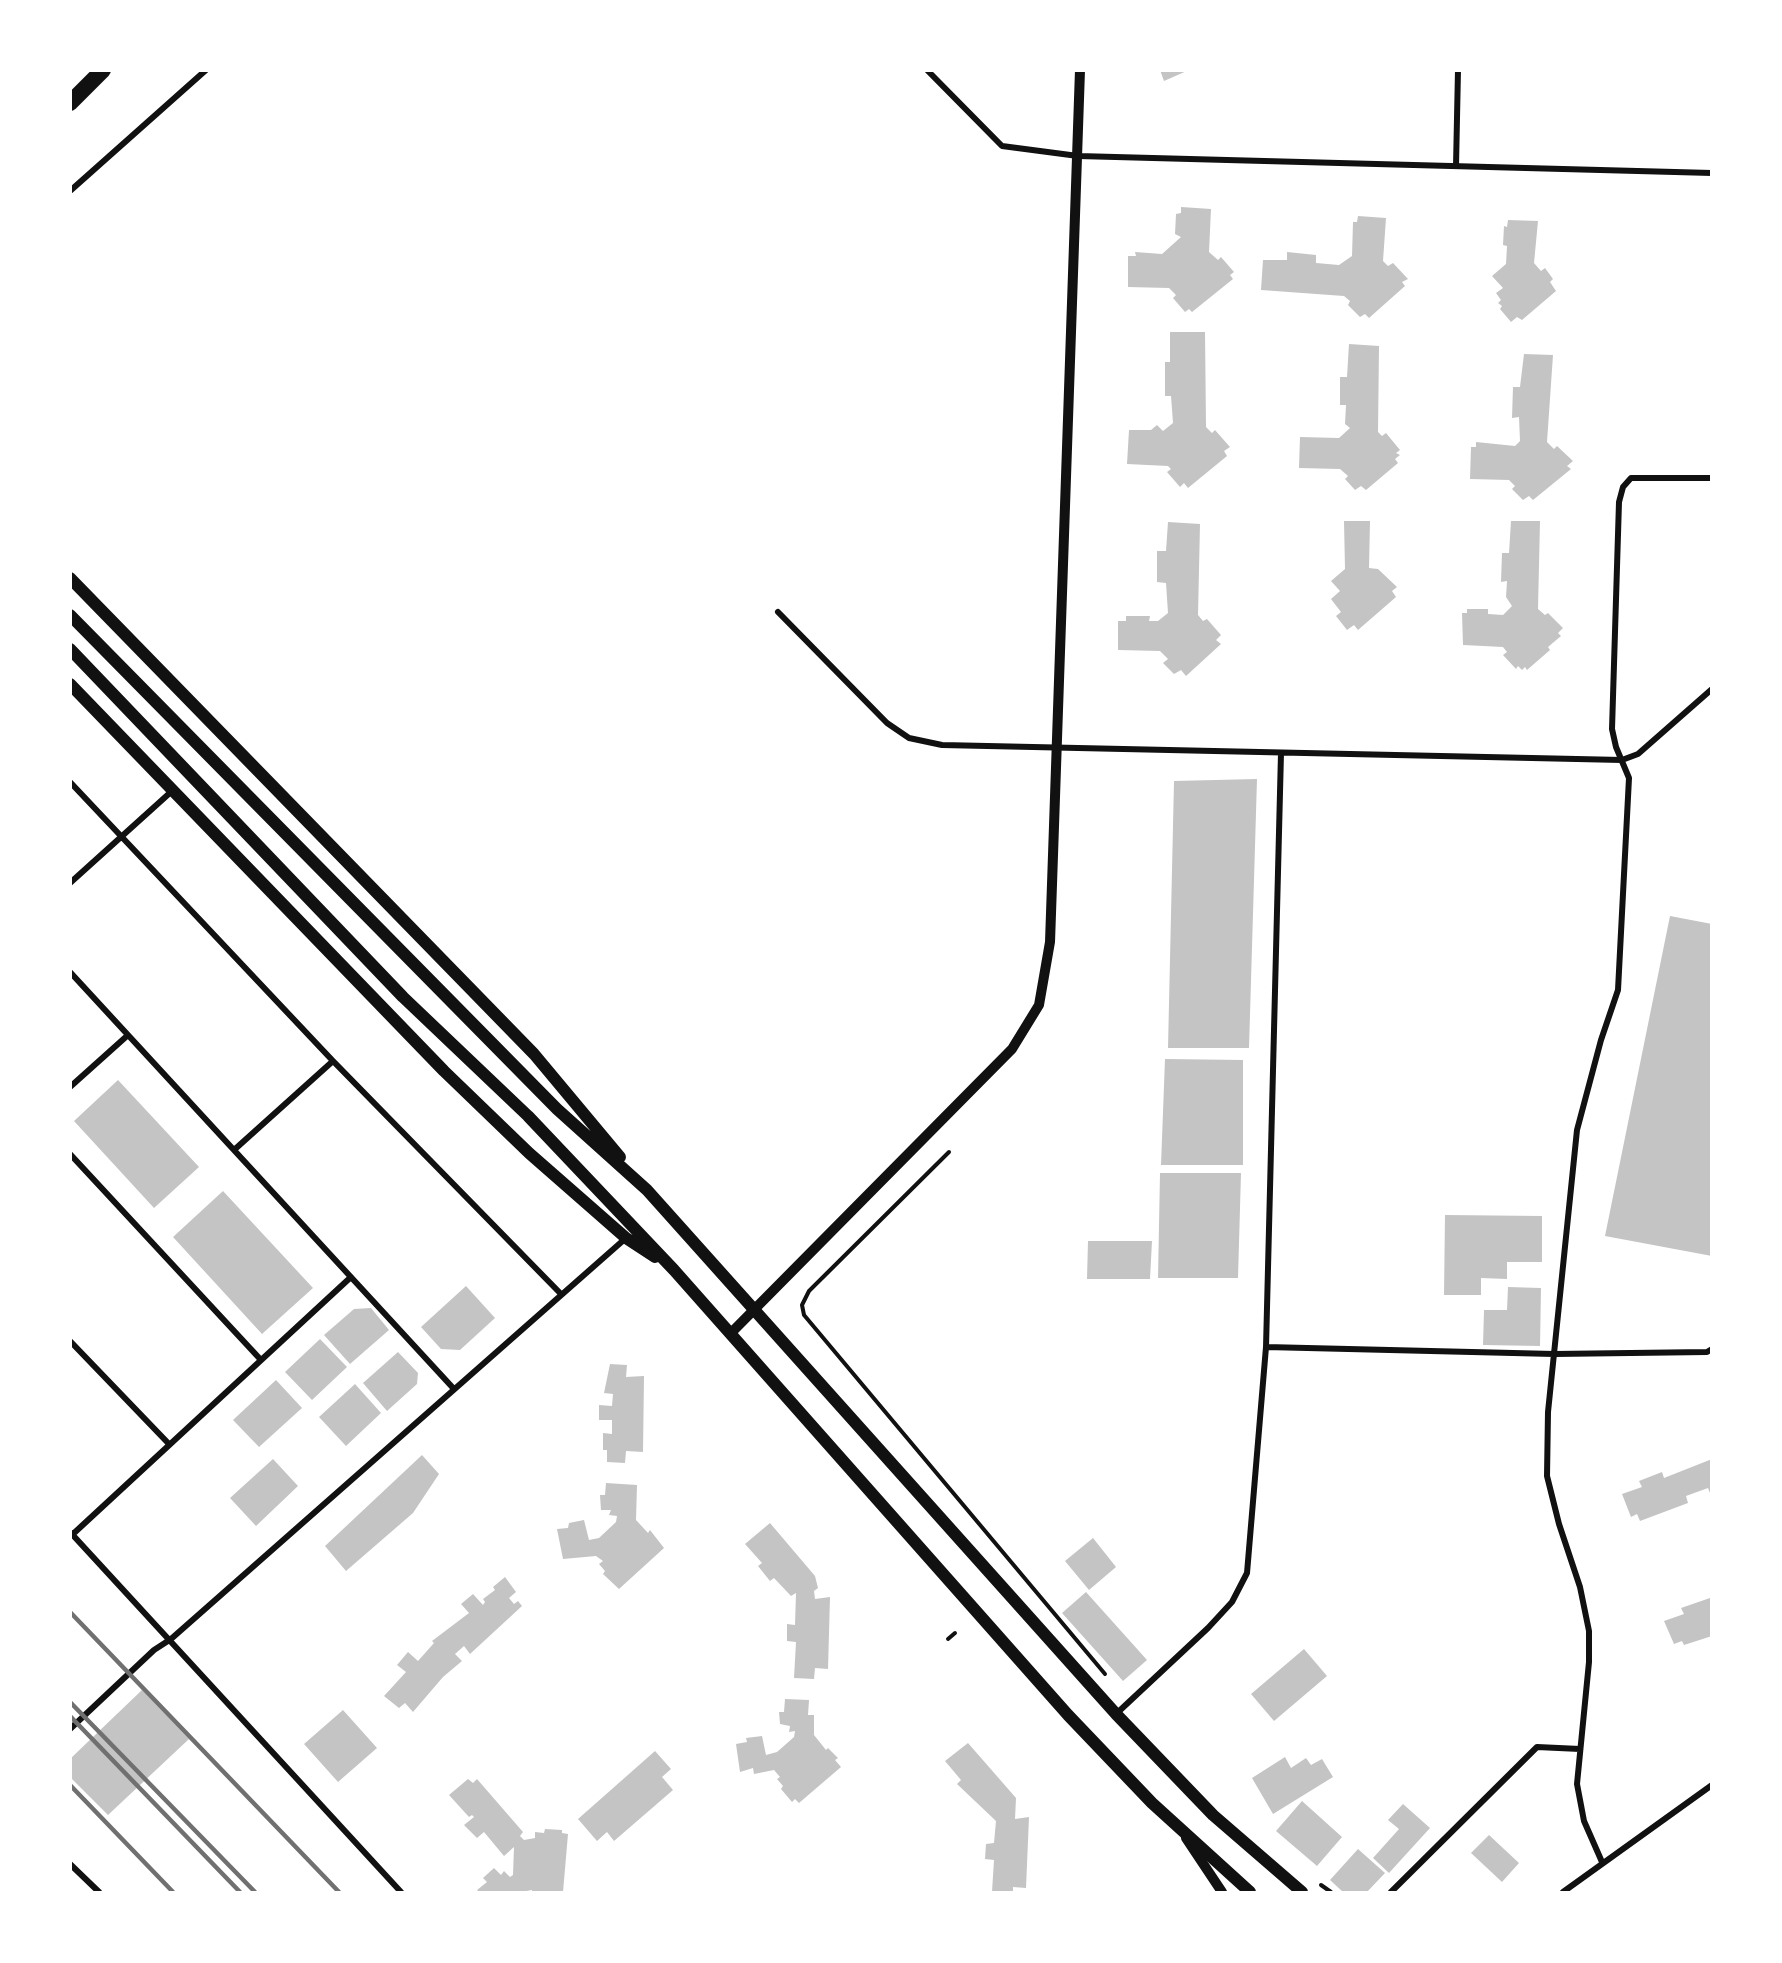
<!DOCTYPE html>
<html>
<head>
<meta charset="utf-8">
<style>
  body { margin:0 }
  #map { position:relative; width:1782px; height:1963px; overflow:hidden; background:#fff; font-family:"PT Sans",sans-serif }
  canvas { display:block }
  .frame { position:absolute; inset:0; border:72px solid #fff; pointer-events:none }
</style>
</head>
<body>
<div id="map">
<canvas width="1782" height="1963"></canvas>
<div class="frame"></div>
</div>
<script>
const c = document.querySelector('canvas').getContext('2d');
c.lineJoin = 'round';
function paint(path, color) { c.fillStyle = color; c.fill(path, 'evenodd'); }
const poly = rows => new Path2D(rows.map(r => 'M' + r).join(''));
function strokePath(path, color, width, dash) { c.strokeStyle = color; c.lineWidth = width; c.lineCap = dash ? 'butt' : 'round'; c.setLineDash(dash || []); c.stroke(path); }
const building = poly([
  [1160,70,1189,70,1164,81],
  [1181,207,1211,209,1209,252,1218,260,1221,257,1234,272,1230,275,1233,279,1192,312,1189,309,1185,312,1173,298,1176,295,1169,288,1128,287,1128,256,1136,256,1135,252,1162,254,1181,237,1175,234,1176,214,1181,213],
  [1358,216,1386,218,1383,261,1388,266,1393,263,1408,279,1402,282,1405,286,1369,318,1365,314,1360,317,1348,305,1350,301,1344,296,1261,290,1263,260,1287,260,1287,252,1316,255,1316,263,1339,265,1352,256,1353,222,1357,222],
  [1508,220,1538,221,1534,263,1541,271,1545,268,1553,279,1550,282,1556,291,1522,320,1517,317,1511,322,1500,309,1502,306,1498,303,1501,300,1496,293,1503,288,1492,276,1506,264,1507,246,1503,245,1504,226,1507,227],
  [1170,332,1205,332,1206,427,1212,433,1215,430,1230,447,1224,451,1227,456,1188,488,1184,483,1180,487,1167,472,1171,469,1168,466,1127,464,1129,430,1151,430,1157,425,1163,431,1173,423,1171,396,1165,396,1165,362,1170,362],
  [1349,344,1379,346,1378,432,1382,436,1386,433,1400,450,1396,453,1400,455,1395,459,1398,463,1366,490,1361,486,1355,490,1345,479,1348,476,1340,469,1299,468,1300,437,1339,438,1350,428,1345,424,1346,405,1340,405,1340,377,1347,377],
  [1524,354,1553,355,1547,442,1554,449,1557,446,1573,461,1567,466,1571,469,1533,500,1529,496,1523,500,1512,489,1515,486,1509,480,1470,479,1471,447,1476,447,1476,442,1515,446,1520,441,1519,417,1512,418,1513,387,1520,387],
  [1344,521,1370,521,1369,568,1378,569,1397,587,1392,591,1396,597,1358,630,1354,625,1347,630,1336,616,1341,612,1331,599,1340,591,1331,581,1345,569],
  [1511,521,1540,521,1538,609,1545,615,1548,613,1563,628,1558,633,1561,636,1548,647,1550,650,1527,670,1525,667,1522,670,1518,666,1516,669,1503,655,1507,652,1503,647,1463,645,1462,613,1467,613,1467,609,1488,609,1488,614,1503,615,1512,606,1506,597,1507,581,1501,582,1502,553,1509,553],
  [1168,522,1200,524,1198,615,1203,621,1207,619,1221,635,1216,640,1221,644,1186,676,1181,670,1174,674,1163,663,1168,659,1160,651,1118,650,1118,621,1126,621,1126,616,1150,616,1149,621,1158,621,1168,613,1166,583,1157,582,1157,551,1166,551],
  [1257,779,1249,1048,1168,1048,1174,781],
  [1670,916,1712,924,1712,1256,1605,1236],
  [1165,1059,1243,1060,1243,1165,1161,1165],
  [118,1080,199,1167,154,1208,74,1121],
  [1160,1173,1241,1173,1238,1278,1158,1278],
  [223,1191,313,1288,262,1334,173,1237],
  [1445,1215,1542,1216,1542,1262,1507,1262,1507,1279,1481,1278,1481,1295,1444,1295],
  [1088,1241,1152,1241,1150,1279,1087,1279],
  [466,1286,495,1318,460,1350,441,1349,421,1327],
  [1508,1287,1541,1288,1540,1346,1483,1345,1484,1310,1507,1310],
  [371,1308,389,1330,350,1364,324,1335,354,1309],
  [320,1339,347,1367,312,1400,285,1372],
  [398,1352,418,1373,417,1384,387,1411,363,1383],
  [610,1364,627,1365,626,1377,644,1376,643,1452,626,1451,625,1463,607,1462,607,1450,603,1450,603,1433,612,1434,612,1420,599,1420,599,1405,612,1406,613,1394,604,1393],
  [276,1380,302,1408,259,1447,233,1420],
  [355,1384,381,1413,346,1446,319,1417],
  [422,1455,439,1474,413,1513,346,1571,325,1546],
  [273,1459,298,1486,256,1526,230,1498],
  [1712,1459,1712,1498,1708,1488,1686,1496,1688,1503,1640,1521,1637,1514,1631,1517,1622,1494,1642,1487,1639,1481,1662,1472,1664,1478],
  [606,1483,637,1485,636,1520,648,1533,650,1530,664,1548,619,1589,603,1574,605,1571,599,1564,603,1561,596,1556,563,1559,557,1529,568,1528,569,1523,584,1520,589,1540,599,1538,616,1522,617,1516,609,1515,611,1510,601,1510,600,1495,605,1495],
  [770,1523,815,1576,818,1588,814,1591,815,1599,830,1597,828,1669,815,1668,814,1679,794,1678,796,1642,787,1641,787,1624,795,1625,796,1593,791,1596,774,1578,770,1581,758,1566,762,1563,745,1544],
  [1093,1538,1116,1567,1089,1590,1065,1561],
  [505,1577,516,1592,509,1598,514,1604,518,1601,522,1606,470,1654,464,1646,455,1654,462,1661,443,1677,413,1712,405,1703,399,1708,384,1696,406,1672,397,1665,408,1652,418,1661,434,1643,432,1641,469,1613,461,1604,473,1594,483,1605,485,1602,483,1599,495,1590,493,1587],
  [1086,1592,1147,1660,1123,1681,1062,1613],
  [1710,1598,1712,1636,1684,1645,1682,1641,1674,1644,1664,1621,1684,1614,1681,1608],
  [1304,1649,1327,1676,1274,1721,1251,1694],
  [142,1690,189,1739,108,1815,70,1777,70,1759],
  [785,1699,809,1700,808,1715,814,1715,814,1735,826,1750,828,1748,838,1758,835,1760,841,1767,799,1803,795,1799,792,1802,781,1789,783,1786,777,1779,780,1777,774,1770,754,1774,753,1768,740,1772,736,1744,747,1742,746,1738,762,1736,766,1755,777,1752,794,1737,795,1731,789,1732,790,1726,780,1724,779,1712,784,1712],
  [343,1710,377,1748,338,1782,304,1744],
  [968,1743,1016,1798,1015,1819,1029,1817,1026,1888,1013,1887,1013,1892,992,1892,994,1860,985,1859,986,1844,994,1843,996,1821,957,1784,961,1780,945,1761],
  [655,1751,671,1769,662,1777,673,1790,614,1841,607,1832,597,1841,578,1819],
  [1285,1757,1291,1768,1306,1758,1311,1765,1322,1759,1333,1777,1273,1814,1252,1778],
  [468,1779,473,1783,477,1779,523,1832,520,1836,524,1840,535,1838,535,1832,544,1833,545,1829,562,1830,562,1833,568,1834,563,1892,532,1892,532,1890,521,1892,479,1892,477,1890,487,1882,483,1878,494,1868,501,1875,504,1871,510,1877,513,1875,514,1847,504,1856,484,1832,477,1838,464,1825,474,1817,472,1815,469,1817,449,1795],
  [1302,1801,1342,1837,1317,1866,1276,1831],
  [1403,1804,1430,1828,1389,1873,1373,1858,1399,1829,1388,1820],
  [1489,1835,1519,1863,1502,1882,1471,1853],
  [1358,1849,1385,1873,1367,1892,1343,1892,1330,1880]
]);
const path = poly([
  [949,1152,809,1291,802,1305,804,1315,1105,1674],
  [948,1639,955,1633],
  [1321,1885,1331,1892]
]);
const minor = poly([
  [927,70,1002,146,1078,156,1712,173],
  [1456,166,1458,70],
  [70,191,206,70],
  [778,612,887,723,909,738,942,745,1622,760,1638,754,1712,689],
  [70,782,333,1061,561,1294],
  [70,883,172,791],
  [70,972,454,1389],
  [70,1087,128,1035],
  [234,1150,333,1061],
  [70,1154,261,1360],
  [70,1341,169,1444],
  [1266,1347,1554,1354,1707,1352,1712,1349],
  [70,1532,401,1892],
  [73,1534,351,1277],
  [1116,1714,1208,1628,1232,1602,1247,1573,1266,1347,1281,753],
  [70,1729,154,1650,171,1639,626,1238],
  [1602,1862,1584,1821,1577,1784,1589,1662,1589,1631,1580,1587,1559,1524,1547,1476,1548,1412,1577,1130,1601,1040,1618,990,1629,778,1616,747,1612,729,1619,502,1623,487,1631,478,1712,478],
  [70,1864,99,1892],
  [1391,1892,1537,1747,1580,1749],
  [1563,1892,1712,1785]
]);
const tertiary = poly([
  [730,1334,1012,1049,1039,1005,1050,942,1080,70],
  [1186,1838,1222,1892]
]);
const secondary = poly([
  [70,578,534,1054,620,1157],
  [70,615,557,1109,647,1190,1116,1714,1213,1815,1302,1892],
  [70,649,403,997,528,1116,674,1270,1068,1715,1152,1803,1250,1892],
  [70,684,444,1071,529,1153,626,1238,655,1257]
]);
const trunk = poly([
  [70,103,103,70]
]);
const rail = poly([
  [70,1612,339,1892],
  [70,1702,255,1892],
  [70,1716,240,1892],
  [70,1785,173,1892]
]);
paint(building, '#c4c4c4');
strokePath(path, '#111', 4);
strokePath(minor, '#111', 6);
strokePath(tertiary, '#111', 10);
strokePath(secondary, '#111', 12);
strokePath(trunk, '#111', 16);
strokePath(rail, '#707070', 4.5);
</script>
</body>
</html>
